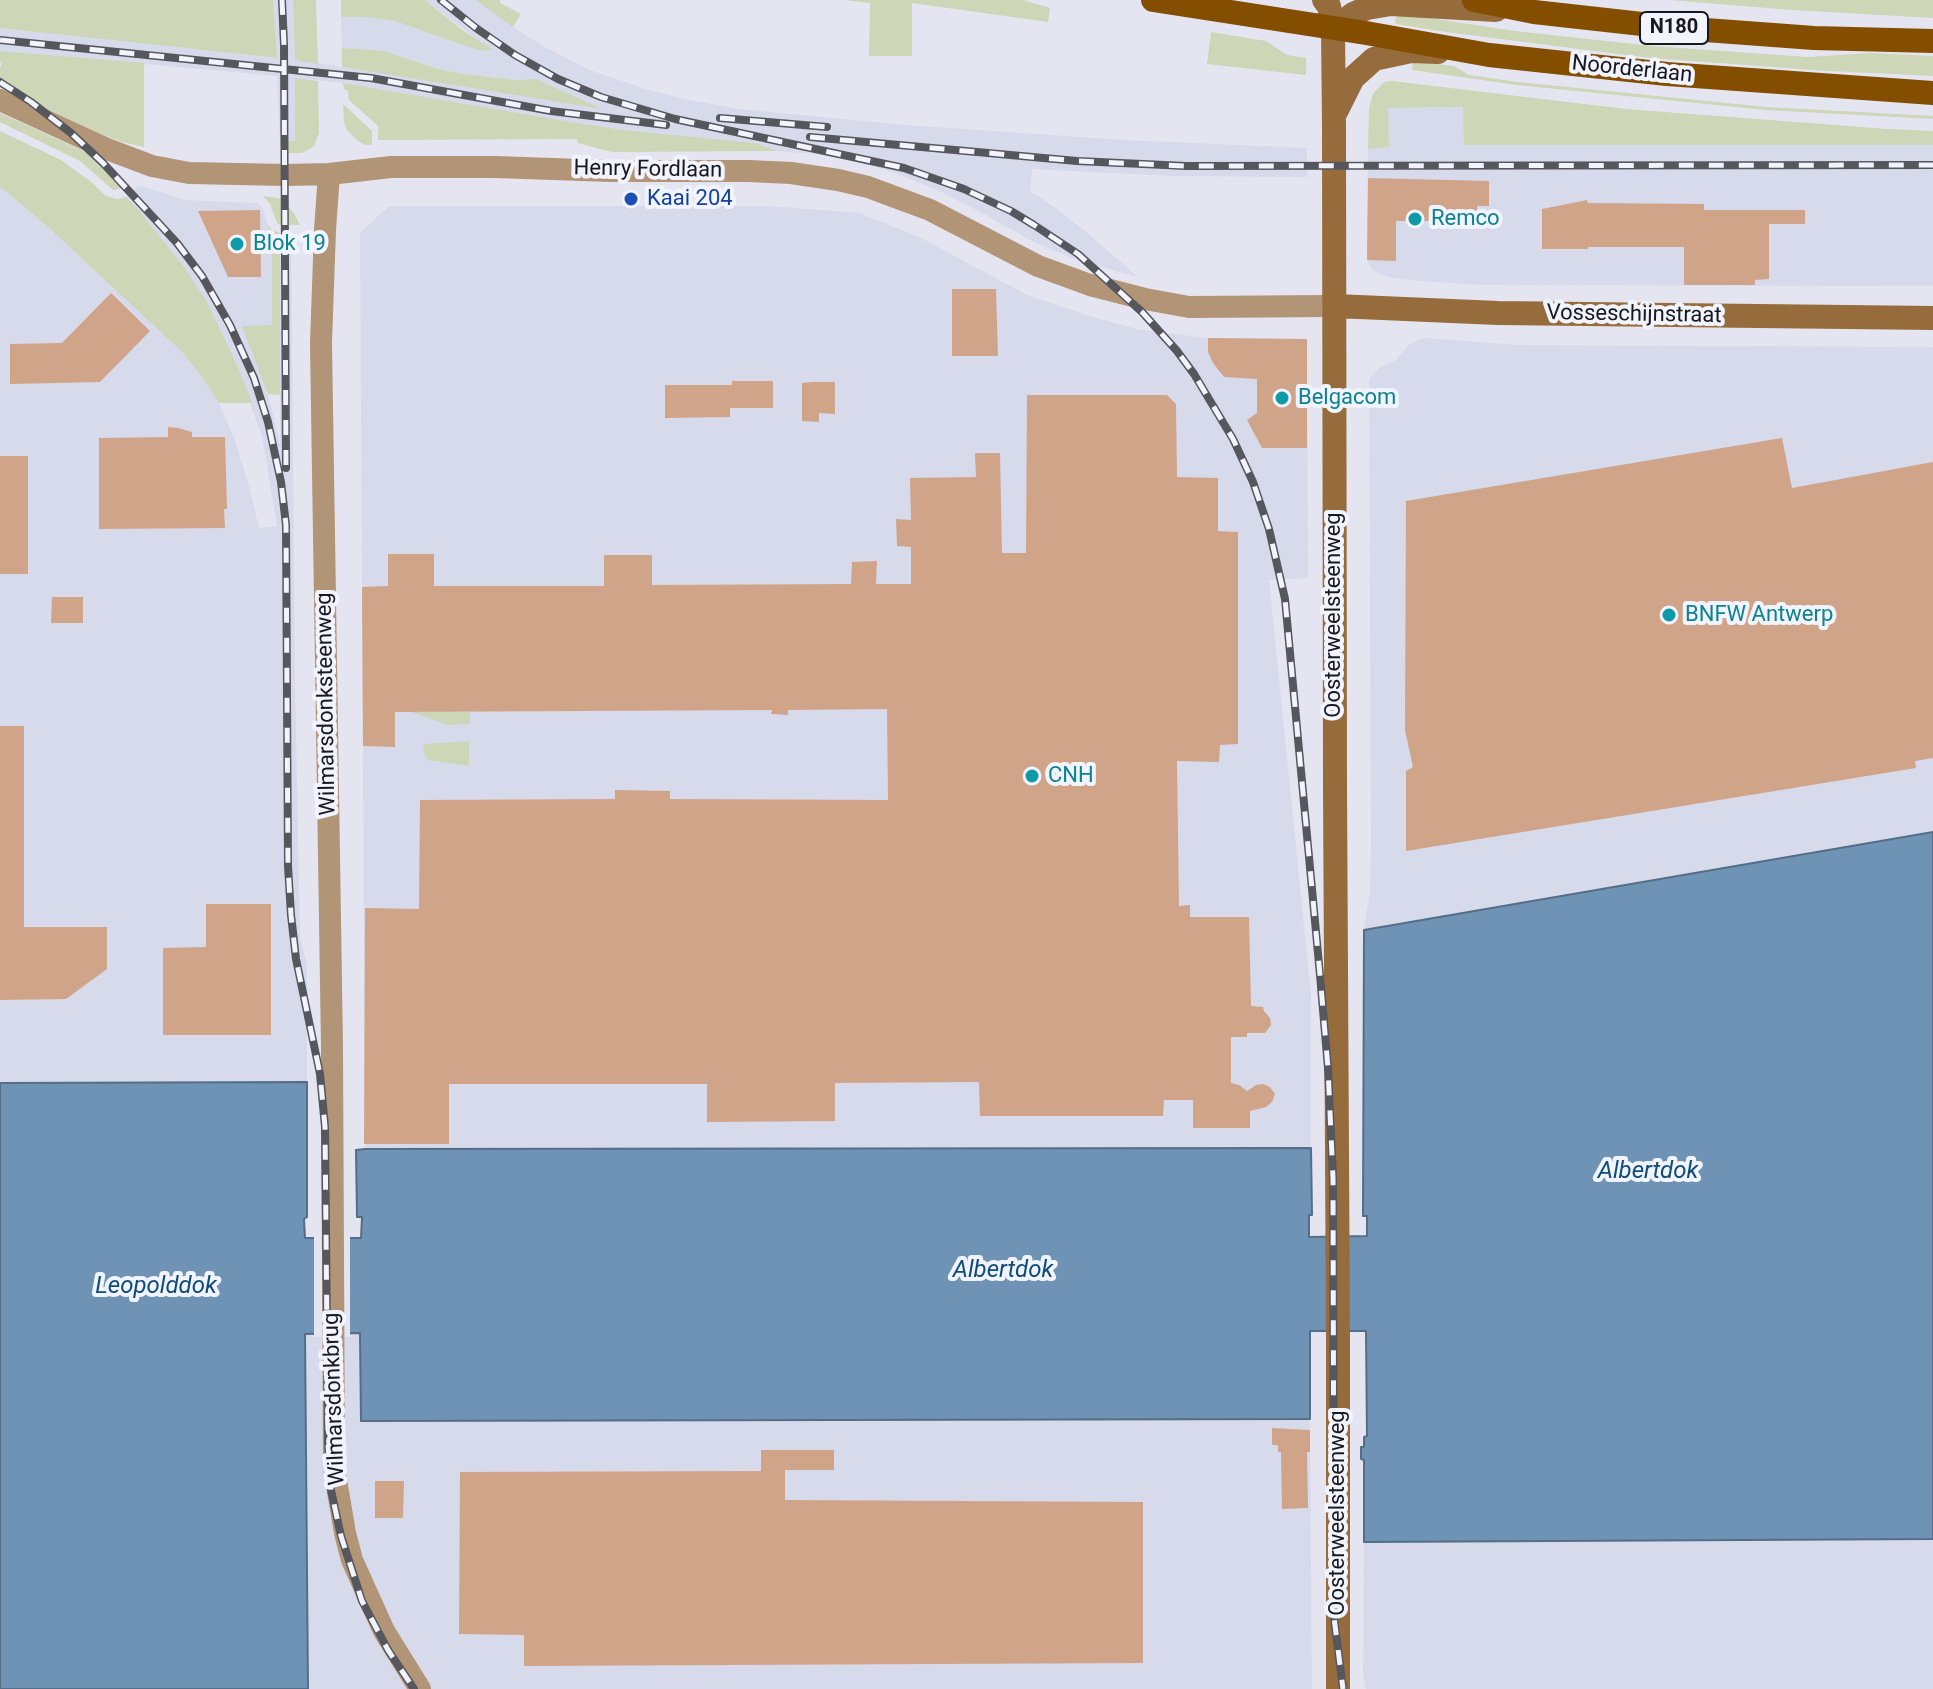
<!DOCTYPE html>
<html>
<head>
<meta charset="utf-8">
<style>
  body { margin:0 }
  canvas { display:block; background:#e4e5f0 }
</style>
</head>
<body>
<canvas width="1933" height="1689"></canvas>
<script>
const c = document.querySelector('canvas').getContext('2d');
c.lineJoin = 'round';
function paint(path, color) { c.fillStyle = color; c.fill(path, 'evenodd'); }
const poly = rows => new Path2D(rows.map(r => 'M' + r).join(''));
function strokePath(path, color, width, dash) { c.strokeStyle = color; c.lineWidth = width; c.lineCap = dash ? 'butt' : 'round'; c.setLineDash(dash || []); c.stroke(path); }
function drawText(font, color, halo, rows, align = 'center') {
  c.font = font + ' Roboto,sans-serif'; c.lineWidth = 8; c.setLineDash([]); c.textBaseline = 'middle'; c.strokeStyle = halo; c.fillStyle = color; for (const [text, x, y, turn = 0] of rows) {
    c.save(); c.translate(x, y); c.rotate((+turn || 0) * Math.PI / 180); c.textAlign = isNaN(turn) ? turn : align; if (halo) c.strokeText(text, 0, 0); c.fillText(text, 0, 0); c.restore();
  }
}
const built = poly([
  [273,0,293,0,295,60,399,75,598,108,536,79,514,80,464,74,438,69,391,53,342,48,341,17,367,17,395,21,477,50,491,50,425,0,476,0,513,27,543,46,587,69,649,90,684,99,739,109,906,125,1123,140,1307,148,1307,177,1171,176,1032,169,1030,191,1057,209,1086,232,1138,277,1077,260,1034,242,984,214,939,191,896,173,846,159,816,154,778,151,755,143,624,130,531,116,343,83,296,78,295,142,280,142,277,76,0,51,0,28,276,58],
  [1463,107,1465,145,1933,145,1933,286,1482,285,1408,280,1392,278,1376,272,1371,268,1367,260,1368,149,1388,147,1388,108],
  [141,186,186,200,258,203,263,209,272,236,272,326,243,327,268,394,280,445,280,233,291,235,295,678,300,938,307,964,307,1082,0,1083,0,188,7,192,49,228,181,351,200,374,219,403,235,440,249,486,259,528,277,526,262,437,237,365,206,300,184,267,142,214,126,197,137,187],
  [389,206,768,206,860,213,919,237,1027,295,1093,317,1140,330,1208,338,1307,339,1308,578,1269,580,1311,995,1311,1148,365,1149,360,233],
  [1424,338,1520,345,1933,347,1933,832,1364,930,1370,892,1371,846,1369,380,1374,373,1380,368,1396,360,1409,345,1415,341],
  [361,1333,361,1421,1310,1419,1312,1689,308,1689,305,1334],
  [1933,1539,1933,1689,1366,1689,1363,1674,1364,1542]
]);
const green = poly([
  [0,0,273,0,277,58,0,28],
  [293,0,316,0,318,64,295,60],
  [341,0,425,0,461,29,493,50,477,50,395,21,367,17,341,17],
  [476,0,500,0,500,3,521,14,513,27],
  [844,0,1023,0,1050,8,1048,22,912,3,912,56,869,56,870,3],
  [1669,0,1933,0,1933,18,1792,10],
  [1403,14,1515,31,1652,46,1808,57,1871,53,1933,56,1933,76,1828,71,1651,58,1579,49,1446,32,1396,24,1395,19,1398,15],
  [1211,32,1266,41,1287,55,1306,58,1306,75,1207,64],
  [342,48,384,51,438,69,464,74,514,80,536,79,602,109,342,67],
  [0,51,144,63,144,147,122,142,101,134,0,88,0,68,2,64,0,62],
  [1413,61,1454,66,1469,75,1518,82,1766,107,1933,116,1933,119,1766,110,1517,85,1412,70],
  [295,78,318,81,319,133,314,146,308,150,302,153,287,153,287,141,295,141],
  [1392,81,1626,109,1888,129,1933,131,1933,145,1464,145,1463,107,1388,108,1389,147,1368,149,1369,108,1373,94,1384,82],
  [343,83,577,123,624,130,755,143,778,151,612,152,578,143,577,139,378,140,378,126,349,100,348,91,344,89],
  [343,104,372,131,372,145,365,145,358,141,347,130,344,122],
  [0,113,88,153,122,188,113,190,80,161,0,122],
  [0,131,61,160,90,181,106,196,117,199,126,197,142,214,184,267,206,300,237,365,252,403,219,403,200,374,181,351,49,228,7,192,0,188],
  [263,196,279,198,294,213,300,225,281,225,277,223,270,204],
  [267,225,272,230,280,233,280,395,268,394,242,326,272,325,272,236],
  [411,712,470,712,470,724,448,725],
  [469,741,469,766,428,760,425,756,423,747,426,744]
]);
const water = poly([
  [1933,832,1933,1539,1364,1542,1364,1460,1361,1459,1361,1447,1364,1447,1364,1437,1367,1436,1366,1331,1310,1331,1310,1419,361,1421,360,1333,305,1334,308,1689,0,1689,0,1083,307,1082,307,1217,304,1219,305,1238,361,1238,362,1217,357,1217,356,1150,365,1149,1311,1148,1312,1215,1309,1215,1309,1237,1367,1236,1367,1216,1363,1216,1364,930,1933,832]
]);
const pier = poly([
  [350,1234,350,1337,314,1337,314,1235]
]);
const building = poly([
  [1368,178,1489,181,1489,206,1477,206,1477,214,1470,213,1470,217,1464,217,1464,221,1396,221,1396,261,1367,260],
  [1587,200,1588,203,1704,204,1704,210,1805,210,1805,224,1769,224,1769,279,1755,280,1755,285,1684,285,1684,247,1588,247,1588,249,1542,249,1542,209],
  [260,210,261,277,228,277,198,211],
  [952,289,996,289,998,356,952,356],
  [111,293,150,331,100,382,10,384,10,344,62,343],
  [1208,338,1307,339,1307,448,1262,448,1247,420,1257,413,1257,379,1224,377,1213,363,1208,352],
  [732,381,773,381,773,408,730,408,730,417,665,418,665,385,732,385],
  [813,382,835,382,835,414,819,413,819,422,802,421,802,383],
  [1027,395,1167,395,1176,404,1177,477,1218,478,1218,531,1238,532,1238,744,1220,745,1219,762,1177,761,1179,906,1190,905,1190,917,1249,917,1251,1006,1263,1007,1264,1011,1270,1018,1271,1025,1265,1033,1247,1033,1247,1037,1231,1037,1231,1083,1239,1085,1247,1091,1256,1085,1263,1084,1270,1087,1275,1094,1272,1102,1266,1107,1250,1111,1250,1128,1193,1128,1193,1100,1164,1100,1163,1116,980,1116,979,1082,835,1083,835,1121,707,1122,707,1084,449,1084,449,1144,364,1144,365,908,419,909,420,800,615,799,615,790,670,791,670,799,888,800,887,709,788,710,788,715,771,714,772,710,395,712,395,747,363,746,362,587,388,586,388,554,434,554,434,586,604,586,604,555,652,555,652,585,851,584,852,562,877,561,876,584,911,584,911,547,897,546,896,519,911,520,910,478,976,477,975,453,1000,453,1002,553,1026,553],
  [168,427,178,428,192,432,192,437,225,437,227,509,224,509,225,528,99,529,99,438,168,437],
  [1782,438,1792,488,1933,462,1933,758,1915,761,1916,768,1406,851,1406,771,1413,767,1405,730,1406,501],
  [0,456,28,456,28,574,0,574],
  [52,597,83,597,83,623,51,623],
  [0,726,24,726,24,927,107,927,107,969,66,999,0,1000],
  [206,904,271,904,271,1035,163,1035,163,948,206,947],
  [1272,1428,1310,1430,1310,1452,1307,1452,1308,1508,1282,1509,1281,1452,1278,1452,1278,1445,1272,1445],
  [761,1450,834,1450,834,1470,785,1470,785,1500,1143,1502,1143,1663,524,1666,524,1635,459,1634,460,1472,761,1471],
  [375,1481,404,1481,403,1518,375,1518]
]);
const street = poly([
  [0,100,107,149,152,166,189,173,285,175,329,174,391,167,495,167,611,171,748,171,791,173,838,180,868,187,930,210,1038,266,1090,285,1145,299,1189,307,1335,306],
  [329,174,325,230,321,343,332,1047,334,1468,345,1533,352,1560,384,1631,420,1689]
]);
const secondary = poly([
  [1324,0,1329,6,1333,29,1334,126,1335,787,1338,1336,1338,1689],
  [1333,29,1353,14,1367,8,1391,4,1496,10],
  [1336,112,1353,78,1374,59,1411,51,1438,52],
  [1335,306,1498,313,1933,318]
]);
const primary = poly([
  [1153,0,1366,33,1489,55,1667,74,1933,93],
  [1474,0,1534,12,1678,28,1814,38,1933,41]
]);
const rail = poly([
  [282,0,284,45,286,468],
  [441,0,476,28,515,55,558,79,601,97,675,119,904,168,964,189,1011,211,1034,225,1078,254,1142,312,1177,351,1194,374,1233,439,1253,482,1269,529,1285,599,1320,975,1328,1068,1333,1178,1334,1617,1343,1689],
  [0,40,371,78,551,111,666,125],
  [0,82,31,102,71,133,103,163,177,243,202,276,230,325,254,378,268,422,281,482,286,525,288,866,291,915,296,959,320,1074,325,1127,328,1443,331,1490,341,1536,362,1601,388,1650,414,1689],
  [720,118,827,127],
  [810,137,1077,161,1186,166,1933,165]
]);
const markers = [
  [631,199,8,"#1a4fb4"],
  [1415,219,8,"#0f9aa8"],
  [237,244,8,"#0f9aa8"],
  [1282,398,8,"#0f9aa8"],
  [1669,615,8,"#0f9aa8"],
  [1032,776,8,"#0f9aa8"]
];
const shields = [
  [1674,28,68]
];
const shieldNames = [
  ["N180",1674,28]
];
const streetNames = [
  ["Noorderlaan",1632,70,6],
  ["Henry Fordlaan",648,170,1],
  ["Vosseschijnstraat",1634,315,1],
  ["Oosterweelsteenweg",1334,615,-90],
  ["Wilmarsdonksteenweg",327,704,-91],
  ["Wilmarsdonkbrug",335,1399,-92],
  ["Oosterweelsteenweg",1338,1513,-90]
];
const transitNames = [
  ["Kaai 204",647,199]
];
const cultureNames = [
  ["Remco",1431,219],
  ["Blok 19",253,244],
  ["Belgacom",1298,398],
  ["BNFW Antwerp",1685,615],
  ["CNH",1048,776]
];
const waterNames = [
  ["Albertdok",1648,1172],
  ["Albertdok",1003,1271],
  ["Leopolddok",156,1287]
];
paint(built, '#d7daeb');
paint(green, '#cdd6b7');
paint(water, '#6e93b4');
strokePath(water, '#546e87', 2);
paint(pier, '#e4e5f0');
paint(building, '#d0a489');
strokePath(street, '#b29476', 22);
strokePath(secondary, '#976c3c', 24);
strokePath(primary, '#834e00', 24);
strokePath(rail, '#56575d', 8);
strokePath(rail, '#f1f3fd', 5, [15]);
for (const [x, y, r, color] of markers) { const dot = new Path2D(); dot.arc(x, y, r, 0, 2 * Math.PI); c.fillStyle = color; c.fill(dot); strokePath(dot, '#f1f3fd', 3); }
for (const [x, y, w] of shields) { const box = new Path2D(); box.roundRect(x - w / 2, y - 16, w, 32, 6); c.fillStyle = '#f1f3fd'; c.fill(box); strokePath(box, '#18191d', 2); }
drawText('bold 20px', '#18191d', null, shieldNames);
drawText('22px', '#18191d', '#f1f3fd', streetNames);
drawText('22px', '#164399', '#f1f3fd', transitNames, 'left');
drawText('22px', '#0d838f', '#f1f3fd', cultureNames, 'left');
drawText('italic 24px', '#104c78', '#f1f3fd', waterNames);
</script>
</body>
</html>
